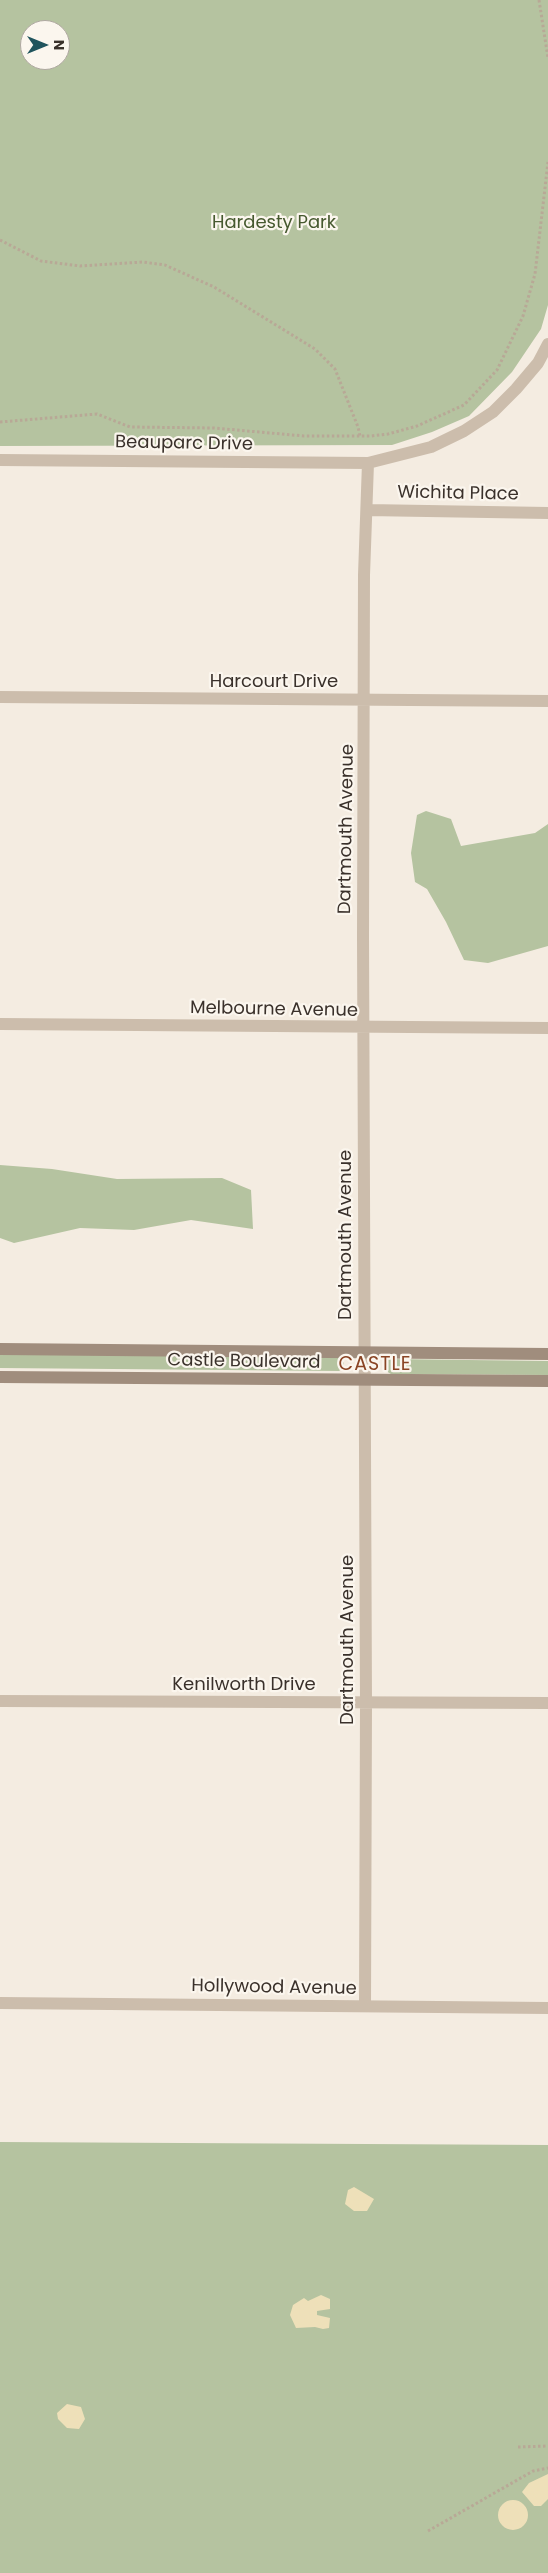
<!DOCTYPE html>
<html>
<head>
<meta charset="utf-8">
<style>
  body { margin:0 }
  #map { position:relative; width:548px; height:2573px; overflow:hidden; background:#f4ece1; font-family:Poppins,sans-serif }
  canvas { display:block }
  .north { position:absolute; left:20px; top:20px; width:50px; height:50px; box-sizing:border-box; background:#fbf6ee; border:1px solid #aea7a0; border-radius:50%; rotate:90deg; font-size:14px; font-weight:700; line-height:20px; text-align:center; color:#3a312b }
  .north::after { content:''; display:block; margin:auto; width:18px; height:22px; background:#20545d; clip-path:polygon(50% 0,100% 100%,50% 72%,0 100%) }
</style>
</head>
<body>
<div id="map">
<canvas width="548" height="2573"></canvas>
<div class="north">N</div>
</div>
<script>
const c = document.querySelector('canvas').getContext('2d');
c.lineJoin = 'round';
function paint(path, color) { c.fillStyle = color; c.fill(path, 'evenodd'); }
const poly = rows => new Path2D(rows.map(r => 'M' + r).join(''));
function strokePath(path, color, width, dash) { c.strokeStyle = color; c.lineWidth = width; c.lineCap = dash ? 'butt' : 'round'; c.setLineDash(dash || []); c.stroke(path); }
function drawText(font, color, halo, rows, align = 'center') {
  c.font = font + ' Poppins,sans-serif'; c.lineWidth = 4.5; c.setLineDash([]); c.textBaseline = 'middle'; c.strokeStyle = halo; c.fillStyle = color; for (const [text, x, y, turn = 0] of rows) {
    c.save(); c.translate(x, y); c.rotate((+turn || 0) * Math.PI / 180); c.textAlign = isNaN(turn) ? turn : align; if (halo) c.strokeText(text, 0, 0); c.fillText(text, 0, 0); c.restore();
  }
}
const green = poly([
  [0,0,548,0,548,305,541,329,512,372,469,416,432,432,392,445,0,446],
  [30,30,60,30,60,60,30,60],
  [426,811,451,819,461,846,535,833,548,824,548,946,488,963,464,960,446,922,427,889,415,882,411,853,417,815],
  [0,1165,52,1169,117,1179,222,1178,251,1190,253,1229,191,1220,134,1230,80,1228,14,1243,0,1238],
  [0,1354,339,1357,344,1363,342,1369,339,1371,0,1368],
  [389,1359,548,1361,548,1375,391,1374,386,1371,384,1365,385,1361],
  [0,2142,548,2145,548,2573,0,2573]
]);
const sand = poly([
  [354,2187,374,2199,367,2211,354,2211,345,2204,348,2190],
  [321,2295,330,2299,330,2309,317,2311,317,2315,330,2318,329,2328,323,2329,315,2327,296,2328,290,2315,293,2305,304,2298,308,2301],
  [67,2404,81,2407,85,2419,79,2429,67,2428,58,2419,57,2413],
  [548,2474,548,2499,541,2506,534,2506,522,2492,529,2483],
  '498 2515a15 15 0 1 1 30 0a15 15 0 1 1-30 0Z'
]);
const path = poly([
  [539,0,548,58],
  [0,240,41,261,80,266,143,262,165,265,214,287,315,349,335,369,358,427,360,436],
  [0,422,97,414,130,427,214,428,304,436,371,436,388,434,417,426,464,405,497,370,523,316,535,274,548,162],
  [518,2447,548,2446],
  [428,2531,533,2471,548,2468]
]);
const street = poly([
  [0,460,368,463,431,447,464,431,493,412,516,389,538,363,548,344],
  [367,510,548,513],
  [0,697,548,701],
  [0,1024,548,1028],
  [0,1701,548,1703],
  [0,2003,548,2008],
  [365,2006,366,1703,363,937,364,575,368,463]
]);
const secondary = poly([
  [0,1349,548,1354],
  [0,1377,548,1381]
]);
const parkNames = [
  ["Hardesty Park",274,223]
];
const streetNames = [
  ["Beauparc Drive",184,444,1],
  ["Wichita Place",458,494,1],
  ["Harcourt Drive",274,682],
  ["Dartmouth Avenue",347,829,-89],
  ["Melbourne Avenue",274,1010,1],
  ["Dartmouth Avenue",346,1235,-90],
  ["Castle Boulevard",244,1362,1],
  ["Dartmouth Avenue",348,1640,-90],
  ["Kenilworth Drive",244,1685],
  ["Hollywood Avenue",274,1988,1]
];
const neighbourhoodNames = [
  ["CASTLE",375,1365]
];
paint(green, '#b5c3a0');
paint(sand, '#eee0b9');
strokePath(path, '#b8a896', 3, [2.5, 2.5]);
strokePath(street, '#ccbdac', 12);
strokePath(secondary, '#a08d7d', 12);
drawText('18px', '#46592f', '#fbf6ee', parkNames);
drawText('18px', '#3a312b', '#fbf6ee', streetNames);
c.letterSpacing = '1px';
drawText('19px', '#8a4424', '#fbf6ee', neighbourhoodNames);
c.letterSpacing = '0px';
</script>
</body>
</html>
